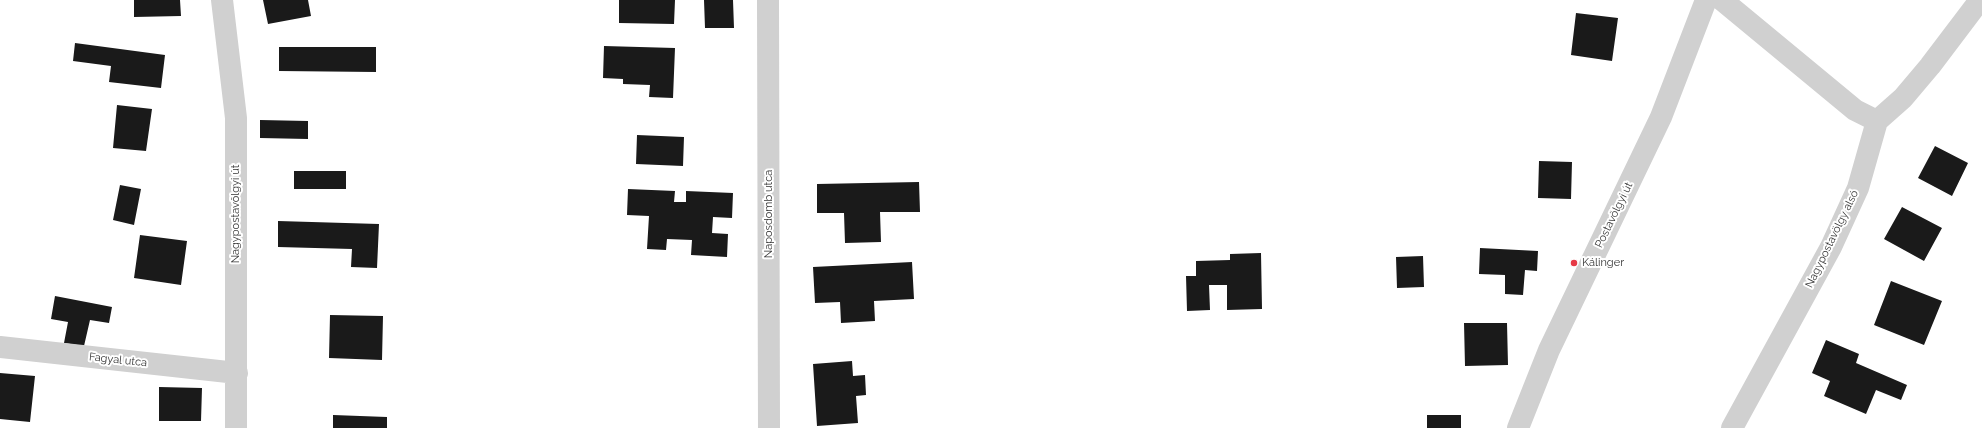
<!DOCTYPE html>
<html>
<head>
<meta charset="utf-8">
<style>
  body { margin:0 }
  canvas { display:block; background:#fff }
</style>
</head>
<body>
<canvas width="1982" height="428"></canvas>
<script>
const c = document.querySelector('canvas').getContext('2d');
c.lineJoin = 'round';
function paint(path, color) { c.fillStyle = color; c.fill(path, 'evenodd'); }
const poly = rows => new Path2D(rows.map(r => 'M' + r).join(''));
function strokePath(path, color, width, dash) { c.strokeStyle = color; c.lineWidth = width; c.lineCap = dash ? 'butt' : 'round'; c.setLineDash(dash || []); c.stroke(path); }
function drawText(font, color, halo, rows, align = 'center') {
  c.font = font + ' Raleway,sans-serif'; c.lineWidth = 4; c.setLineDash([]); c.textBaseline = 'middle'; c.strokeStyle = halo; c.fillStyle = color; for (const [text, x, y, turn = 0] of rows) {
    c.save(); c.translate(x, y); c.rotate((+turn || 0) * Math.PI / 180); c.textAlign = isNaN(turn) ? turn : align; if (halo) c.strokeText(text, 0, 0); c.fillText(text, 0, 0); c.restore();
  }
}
const building = poly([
  [134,0,180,0,181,16,134,17],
  [263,0,308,0,311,16,268,24],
  [619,0,675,0,674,24,619,23],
  [704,0,733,0,734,28,705,28],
  [1576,13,1618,18,1612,61,1571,55],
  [75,43,165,55,161,88,109,82,111,66,73,61],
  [604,46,675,48,673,98,649,97,650,85,623,84,623,79,603,78],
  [279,47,376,47,376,72,279,71],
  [117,105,152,109,146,151,113,148],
  [260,120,308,121,308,139,260,138],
  [637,135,684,137,683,166,636,164],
  [1935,146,1968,163,1952,196,1918,178],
  [1539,161,1572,162,1571,199,1538,198],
  [294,171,346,171,346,189,294,189],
  [919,182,920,212,880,212,881,242,845,243,844,213,817,213,817,184],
  [120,185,141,189,134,225,113,220],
  [628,189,675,191,674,202,686,202,686,191,733,193,732,218,713,217,712,233,728,234,727,257,691,255,692,240,667,239,666,250,647,249,649,216,627,215],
  [1902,207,1942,228,1924,261,1884,239],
  [278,221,379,224,377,268,351,267,352,249,278,247],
  [140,235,187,241,181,285,134,278],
  [1480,248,1538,251,1537,271,1525,270,1523,295,1505,294,1505,275,1479,274],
  [1261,253,1262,309,1227,310,1227,285,1209,285,1210,310,1187,311,1186,276,1196,276,1196,261,1230,260,1230,254],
  [1423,256,1424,287,1397,288,1396,257],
  [912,262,914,299,874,301,875,321,841,323,840,302,815,303,813,267],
  [1891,281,1942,301,1924,345,1874,325],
  [55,296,112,307,109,323,90,320,84,346,64,343,68,322,51,319],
  [330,315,383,316,382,360,329,358],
  [1464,323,1507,323,1508,365,1465,366],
  [1826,340,1859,354,1856,363,1907,385,1901,400,1876,390,1866,414,1824,396,1830,381,1812,373],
  [852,361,853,376,865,375,866,395,856,396,858,423,817,426,813,364],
  [0,373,35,376,30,422,0,419],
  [159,387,202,388,201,421,159,421],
  [333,415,387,417,387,428,333,428],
  [1427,415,1461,415,1461,428,1427,428]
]);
const minor = poly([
  [222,0,236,118,236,428],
  [768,0,769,428],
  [1722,0,1855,110,1877,121],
  [0,347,237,373],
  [1518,428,1549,350,1661,117,1706,0],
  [1732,428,1831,247,1858,188,1877,121,1903,98,1930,66,1980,0]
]);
const markers = [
  [1574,263,4,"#e63946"]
];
const streetNames = [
  ["Nagypostavölgyi út",236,214,-90],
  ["Naposdomb utca",769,214,-90],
  ["Postavölgyi út",1614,215,-64],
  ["Nagypostavölgy alsó",1832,239,-64],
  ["Fagyal utca",118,360,6]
];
const poiNames = [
  ["Kálinger",1582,263]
];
paint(building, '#1a1a1a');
strokePath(minor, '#d0d0d0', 22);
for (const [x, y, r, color] of markers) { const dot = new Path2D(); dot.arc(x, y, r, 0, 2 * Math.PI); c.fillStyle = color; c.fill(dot); strokePath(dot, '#fff', 1.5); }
drawText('11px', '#333', '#fff', streetNames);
drawText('11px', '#333', '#fff', poiNames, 'left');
</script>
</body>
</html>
